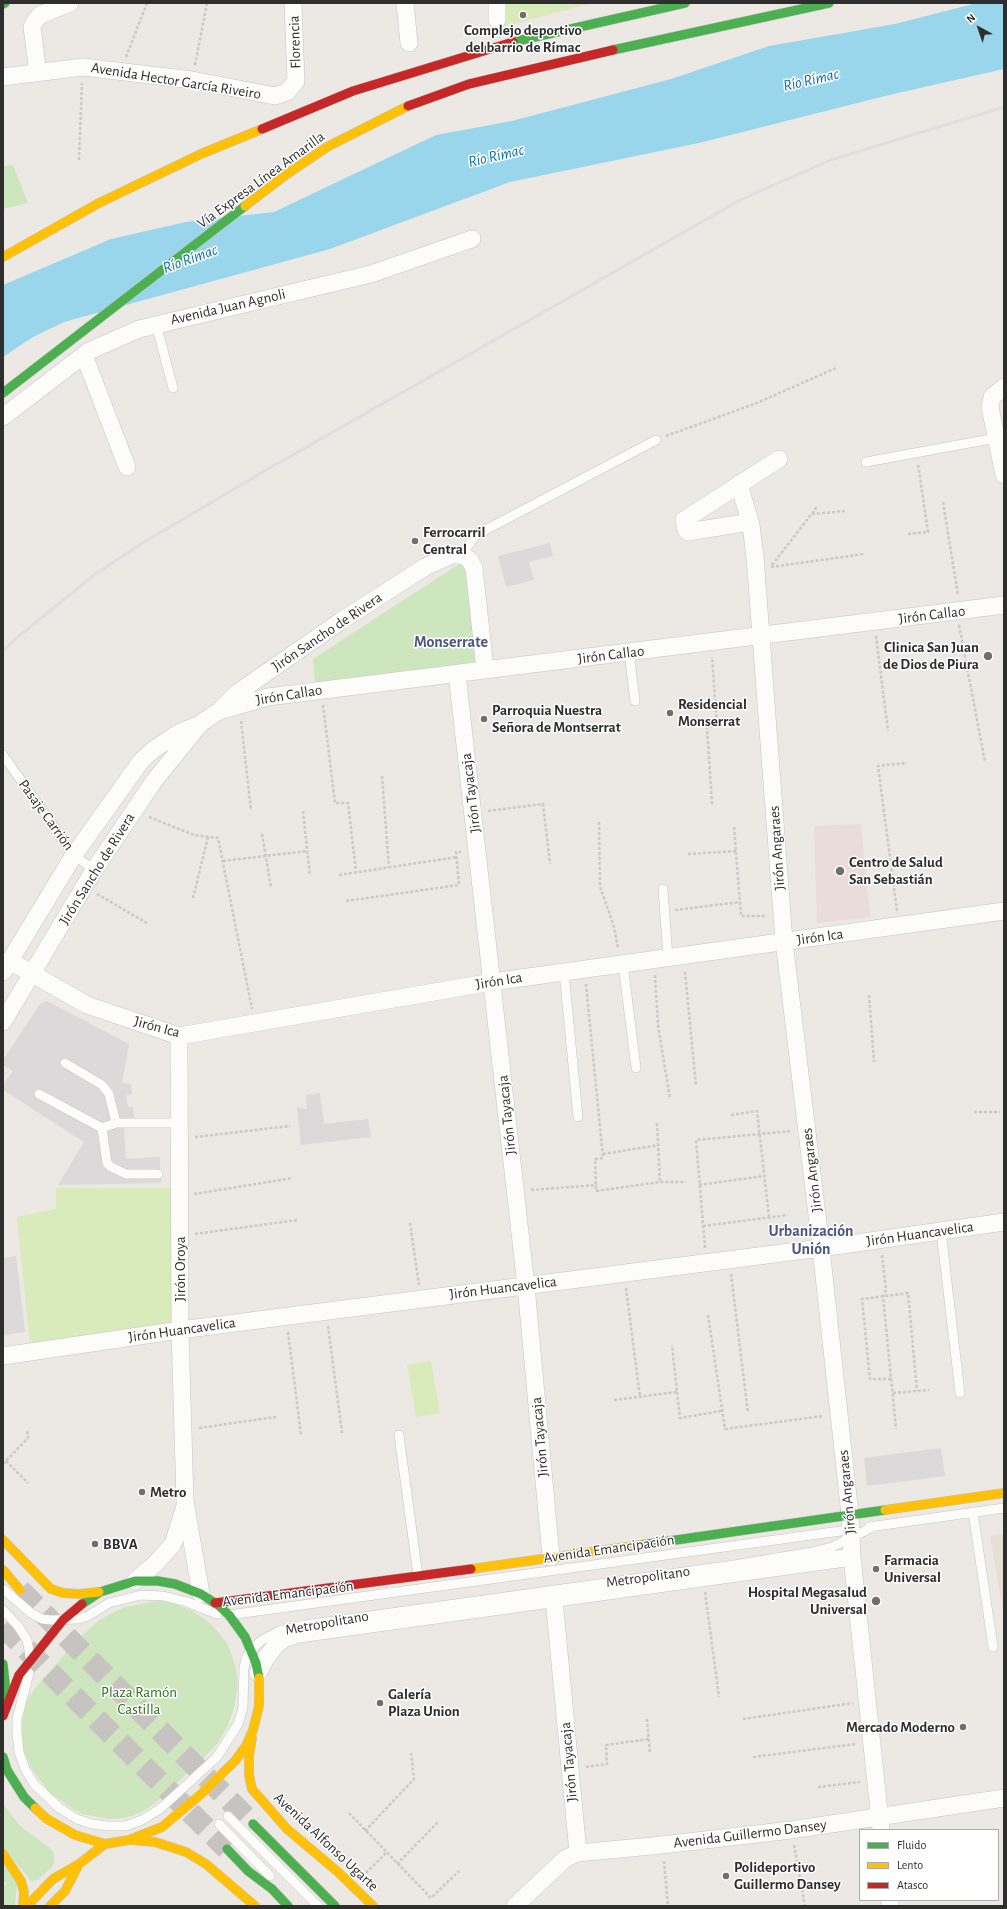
<!DOCTYPE html>
<html>
<head>
<meta charset="utf-8">
<style>
  body { margin:0 }
  #map { position:relative; width:1007px; height:1909px; overflow:hidden; background:#ece8e4; font-family:"Alegreya Sans",sans-serif }
  canvas { display:block }
  .frame { position:absolute; inset:0; border:4px solid #2e2e2e; pointer-events:none }
  .legend { position:absolute; left:859px; top:1829px; width:140px; height:72px; box-sizing:border-box; background:#fff; border:1px solid #ababab; margin:0; padding:5px 7px; list-style:none; font-size:12px; color:#2e2e2e }
  .legend li { display:flex; align-items:center; gap:8px; height:20px }
  .legend b { width:20px; border:1px solid #ababab }
  .north { position:absolute; left:959px; top:8px; width:40px; height:40px; -webkit-text-stroke:3px #fff; paint-order:stroke; rotate:320deg; font-size:11px; font-weight:700; line-height:16px; text-align:center; color:#2e2e2e }
  .north::after { content:''; display:block; margin:auto; width:14px; height:18px; background:#2e2e2e; clip-path:polygon(50% 0,100% 100%,50% 72%,0 100%) }
</style>
</head>
<body>
<div id="map">
<canvas width="1007" height="1909"></canvas>
<div class="frame"></div>
<ul class="legend">
<li><b style="height:5px;background:#4caf50"></b>Fluido</li>
<li><b style="height:5px;background:#ffc107"></b>Lento</li>
<li><b style="height:5px;background:#c62828"></b>Atasco</li>
</ul>
<div class="north">N</div>
</div>
<script>
const c = document.querySelector('canvas').getContext('2d');
c.lineJoin = 'round';
function paint(path, color) { c.fillStyle = color; c.fill(path, 'evenodd'); }
const poly = rows => new Path2D(rows.map(r => 'M' + r).join(''));
function strokePath(path, color, width, dash) { c.strokeStyle = color; c.lineWidth = width; c.lineCap = dash ? 'butt' : 'round'; c.setLineDash(dash || []); c.stroke(path); }
function drawText(font, color, halo, rows, align = 'center') {
  c.font = font + ' "Alegreya Sans",sans-serif'; c.lineWidth = 3; c.setLineDash([]); c.textBaseline = 'middle'; c.strokeStyle = halo; c.fillStyle = color; for (const [text, x, y, turn = 0] of rows) {
    c.save(); c.translate(x, y); c.rotate((+turn || 0) * Math.PI / 180); c.textAlign = isNaN(turn) ? turn : align; if (halo) c.strokeText(text, 0, 0); c.fillText(text, 0, 0); c.restore();
  }
}
const industrial = poly([
  [550,543,553,556,529,562,534,580,506,587,498,556],
  [47,1001,129,1044,122,1083,131,1084,132,1094,126,1095,128,1107,133,1107,135,1127,124,1128,126,1159,160,1157,161,1183,58,1185,84,1142,3,1090,3,1085,13,1071,3,1065,3,1060,40,1004],
  [320,1093,324,1124,368,1119,371,1137,301,1145,297,1107,307,1109,306,1095],
  [16,1256,25,1332,3,1335,3,1258],
  [941,1448,945,1476,867,1486,864,1458]
]);
const education = poly([
  [1004,1534,1004,1617,990,1536]
]);
const medical = poly([
  [861,824,870,917,817,923,814,826]
]);
const green = poly([
  [13,165,28,203,3,209,3,166],
  [459,564,470,565,480,657,475,663,315,683,313,659],
  [156,1601,166,1601,191,1610,210,1623,227,1643,236,1667,238,1683,234,1708,228,1725,218,1743,201,1761,154,1804,140,1813,125,1818,109,1819,83,1814,73,1809,49,1792,32,1769,24,1752,22,1736,22,1722,26,1702,36,1687,79,1638,97,1622,110,1614,125,1607],
  [3,1804,20,1826,50,1848,54,1854,54,1863,51,1868,39,1879,32,1882,3,1847],
  [3,1862,17,1883,15,1906,3,1906,3,1886,6,1884,3,1880]
]);
const pitch = poly([
  [500,3,591,3,500,28],
  [56,1188,172,1188,171,1323,30,1344,17,1217,56,1209],
  [431,1361,440,1413,416,1417,407,1365]
]);
const water = poly([
  [977,3,1004,3,1004,69,889,95,699,143,510,182,330,249,64,322,33,337,3,357,3,285,111,239,186,222,274,212,436,135,512,121,671,79,769,46,895,24]
]);
const primaryTunnel = poly([
  [20,1590,253,1824],
  [3,1626,227,1849]
]);
const path = poly([
  [126,57,147,3],
  [195,65,207,3],
  [79,160,82,83],
  [666,436,757,403,836,368],
  [943,502,958,595],
  [812,514,846,511],
  [908,534,928,532,918,464],
  [772,565,817,507],
  [771,567,864,554],
  [959,625,985,762],
  [876,636,888,731],
  [323,705,335,803,348,803,356,872],
  [241,721,251,810],
  [382,776,389,867],
  [712,804,707,727,717,725,712,657],
  [303,811,310,876],
  [488,811,543,804,550,864],
  [149,817,194,835,218,838,252,1009],
  [599,822,600,886,614,927,618,948],
  [734,827,741,916,767,916],
  [262,834,271,887],
  [688,854,736,851],
  [223,861,307,851],
  [339,875,457,857],
  [97,894,147,923],
  [193,898,208,837],
  [346,901,459,885,456,852,461,852],
  [675,910,740,902],
  [897,911,878,766,907,763],
  [685,972,696,1086],
  [655,975,658,1025,670,1099],
  [586,984,603,1158,595,1159,596,1191,660,1182,686,1182],
  [869,995,874,1062],
  [974,1112,1000,1112],
  [731,1115,757,1111,769,1217],
  [657,1123,660,1182],
  [195,1137,290,1126],
  [603,1154,659,1145],
  [699,1185,764,1176],
  [531,1190,597,1185],
  [194,1194,293,1178],
  [410,1223,419,1285],
  [703,1226,788,1215],
  [195,1234,297,1220],
  [705,1248,696,1140,792,1131],
  [882,1255,886,1290,883,1296,896,1429],
  [731,1274,748,1413],
  [626,1288,640,1397],
  [708,1315,725,1429,823,1416],
  [328,1326,342,1433],
  [288,1332,301,1435],
  [891,1379,870,1379,862,1299,908,1293,917,1391],
  [677,1392,680,1418,721,1411],
  [893,1393,929,1390],
  [614,1400,677,1392,672,1345],
  [199,1428,276,1417],
  [6,1461,28,1483],
  [3,1464,28,1438,27,1429],
  [705,1592,719,1697],
  [647,1719,650,1754],
  [743,1719,853,1703],
  [753,1757,856,1744],
  [586,1767,607,1764,606,1745,649,1739],
  [818,1787,860,1782],
  [349,1813,431,1898,459,1871],
  [365,1831,414,1779,411,1753],
  [794,1845,805,1906],
  [664,1861,668,1906],
  [397,1864,438,1822],
  [366,1873,387,1852]
]);
const lane = poly([
  [156,324,173,388],
  [866,462,996,438],
  [461,555,476,535,656,440],
  [629,652,635,701],
  [3,755,74,855,94,870],
  [663,889,668,958],
  [623,964,636,1068],
  [564,972,578,1117],
  [65,1063,102,1085,109,1094,116,1123],
  [39,1094,102,1128,116,1123,179,1123],
  [102,1128,107,1163,111,1167,126,1174,158,1174],
  [941,1231,960,1393],
  [399,1435,418,1576],
  [973,1512,993,1647],
  [869,1527,1004,1508],
  [3,1589,31,1613,42,1619,51,1620,78,1619,88,1616,109,1603,141,1595,163,1596,187,1602,217,1614],
  [3,1610,18,1626,27,1640,30,1656],
  [229,1615,855,1529],
  [29,1673,17,1719,17,1733,19,1752,25,1769,34,1784,59,1808,77,1819,92,1824,108,1826,126,1826,142,1820,160,1809,217,1757,238,1724,243,1708,244,1668,246,1658,251,1650,262,1640,280,1631,305,1625,734,1565,812,1552,832,1547,875,1526],
  [228,1816,318,1906],
  [219,1824,270,1876]
]);
const street = poly([
  [405,3,409,43],
  [497,3,497,20],
  [38,73,32,27,35,21,40,15,70,3],
  [3,77,83,67,192,80,275,96,287,92,296,81,293,3],
  [84,355,127,467],
  [1004,387,992,397,990,407,1004,475],
  [3,417,89,351,139,329,371,274,472,239],
  [739,484,751,525,755,557,784,941,821,1248,850,1515,852,1557,881,1830],
  [750,522,688,532,686,530,684,520,779,459],
  [457,674,526,1286,551,1557],
  [219,711,268,697,1004,605],
  [10,961,87,1005,179,1036,492,982,1004,911],
  [3,972,74,855,141,761,153,750,178,733,195,726],
  [3,1022,94,870,154,781,201,723,219,711,237,693,341,621,425,567,452,555,461,555,469,559,474,568,485,669],
  [179,1036,180,1330,185,1501,201,1594],
  [3,1356,180,1330,821,1248,1004,1222],
  [135,1581,155,1564,173,1544,184,1509],
  [554,1599,578,1853],
  [258,1673,266,1658,276,1645,284,1639,299,1634,852,1557],
  [890,1900,890,1906],
  [515,1906,566,1858,578,1853,662,1845,791,1830,1004,1798]
]);
const fast = poly([
  [3,4,5,3],
  [513,42,685,3],
  [613,50,829,3],
  [3,393,245,206],
  [641,1545,885,1510],
  [82,1604,100,1592,135,1581,158,1581,175,1584,201,1594,218,1605,229,1615,245,1637,256,1663,259,1678],
  [3,1664,7,1701],
  [3,1757,7,1770,24,1797,35,1808],
  [253,1824,335,1906],
  [227,1849,248,1871,272,1889,288,1906]
]);
const slow = poly([
  [245,206,287,174,327,147,408,106],
  [3,257,99,203,201,154,262,129],
  [885,1510,1004,1493],
  [3,1540,51,1589,63,1593,79,1594,99,1592],
  [471,1569,641,1545],
  [3,1570,20,1590],
  [252,1738,249,1756,249,1775,252,1789,287,1829,338,1872,373,1906],
  [35,1808,47,1819,75,1835,105,1844,129,1840,162,1827,200,1795,235,1761,246,1746,253,1730,259,1706,259,1678],
  [132,1840,155,1842,186,1852,206,1864,255,1906],
  [3,1854,21,1881,24,1892,23,1906],
  [27,1906,53,1879,79,1864,105,1844],
  [50,1906,65,1891,79,1864]
]);
const jam = poly([
  [408,106,469,84,613,50],
  [262,129,353,91,513,42],
  [215,1603,471,1569],
  [3,1716,19,1675,63,1620,82,1604]
]);
const rail = poly([
  [3,651,13,641,94,575,141,544,261,473,742,199,831,160,1004,107]
]);
const markers = [
  [523,15,4,"#706f6e"],
  [415,541,4,"#706f6e"],
  [988,656,5,"#706f6e"],
  [670,713,4,"#706f6e"],
  [484,719,4,"#706f6e"],
  [840,871,5,"#706f6e"],
  [142,1492,4,"#706f6e"],
  [95,1544,4,"#706f6e"],
  [876,1569,4,"#706f6e"],
  [876,1601,5,"#706f6e"],
  [380,1703,4,"#706f6e"],
  [963,1727,4,"#706f6e"],
  [726,1876,4,"#706f6e"]
];
const poiNames = [
  ["Complejo deportivo",523,30,"center"],
  ["del barrio de Rímac",523,47,"center"],
  ["Ferrocarril",423,532],
  ["Central",423,549],
  ["Clinica San Juan",979,647,"right"],
  ["de Dios de Piura",979,664,"right"],
  ["Residencial",678,704],
  ["Monserrat",678,721],
  ["Parroquia Nuestra",492,710],
  ["Señora de Montserrat",492,727],
  ["Centro de Salud",849,862],
  ["San Sebastián",849,879],
  ["Metro",150,1492],
  ["BBVA",103,1544],
  ["Farmacia",884,1560],
  ["Universal",884,1577],
  ["Hospital Megasalud",867,1592,"right"],
  ["Universal",867,1609,"right"],
  ["Galería",388,1694],
  ["Plaza Union",388,1711],
  ["Mercado Moderno",955,1727,"right"],
  ["Polideportivo",734,1867],
  ["Guillermo Dansey",734,1884]
];
const streetNames = [
  ["Florencia",295,42,-92],
  ["Avenida Hector García Riveiro",176,81,9],
  ["Vía Expresa Línea Amarilla",261,180,-36],
  ["Avenida Juan Agnoli",228,307,-13],
  ["Jirón Callao",932,615,-7],
  ["Jirón Sancho de Rivera",327,632,-34],
  ["Jirón Callao",611,655,-7],
  ["Jirón Callao",289,695,-9],
  ["Jirón Tayacaja",471,793,-97],
  ["Pasaje Carrión",46,815,54],
  ["Jirón Angaraes",777,848,-94],
  ["Jirón Sancho de Rivera",97,869,-58],
  ["Jirón Ica",820,937,-8],
  ["Jirón Ica",499,981,-9],
  ["Jirón Ica",157,1027,15],
  ["Jirón Tayacaja",507,1115,-96],
  ["Jirón Angaraes",812,1170,-97],
  ["Jirón Huancavelica",920,1234,-8],
  ["Jirón Oroya",180,1269,-90],
  ["Jirón Huancavelica",503,1288,-7],
  ["Jirón Huancavelica",182,1330,-8],
  ["Jirón Tayacaja",540,1437,-95],
  ["Jirón Angaraes",847,1492,-95],
  ["Avenida Emancipación",609,1549,-8],
  ["Metropolitano",648,1577,-8],
  ["Avenida Emancipación",288,1594,-7],
  ["Metropolitano",327,1623,-10],
  ["Jirón Tayacaja",569,1762,-95],
  ["Avenida Guillermo Dansey",750,1834,-7],
  ["Avenida Alfonso Ugarte",326,1842,43]
];
const parkNames = [
  ["Plaza Ramón",139,1692],
  ["Castilla",139,1709]
];
const waterNames = [
  ["Río Rímac",811,80,-13],
  ["Río Rímac",496,156,-13],
  ["Río Rímac",190,259,-20]
];
const neighbourhoodNames = [
  ["Monserrate",451,642],
  ["Urbanización",811,1231],
  ["Unión",811,1249]
];
paint(industrial, '#dcd9db');
paint(education, '#e6e0d3');
paint(medical, '#e9dcdb');
paint(green, '#cee6be');
paint(pitch, '#d9eabb');
paint(water, '#99d6ec');
strokePath(primaryTunnel, '#c6c3c0', 22, [22, 11]);
strokePath(lane, '#c5c4c5', 10);
strokePath(street, '#c5c4c5', 18);
strokePath(fast, '#c5c4c5', 10);
strokePath(slow, '#c5c4c5', 10);
strokePath(jam, '#c5c4c5', 10);
strokePath(path, '#c9c9c8', 2.5, [3, 2]);
strokePath(lane, '#fcfcfb', 9);
strokePath(street, '#fcfcfb', 17);
strokePath(fast, '#4caf50', 9);
strokePath(slow, '#ffc107', 9);
strokePath(jam, '#c62828', 9);
strokePath(rail, '#dfdfe1', 3);
for (const [x, y, r, color] of markers) { const dot = new Path2D(); dot.arc(x, y, r, 0, 2 * Math.PI); c.fillStyle = color; c.fill(dot); strokePath(dot, '#fff', 1.5); }
drawText('bold 15px', '#2e2e2e', '#fff', poiNames, 'left');
drawText('15px', '#2e2e2e', '#fff', streetNames);
drawText('15px', '#2c6e1b', '#fff', parkNames);
drawText('italic 16px', '#0d6fa3', '#fff', waterNames);
drawText('bold 16px', '#4d5680', '#fff', neighbourhoodNames);
</script>
</body>
</html>
